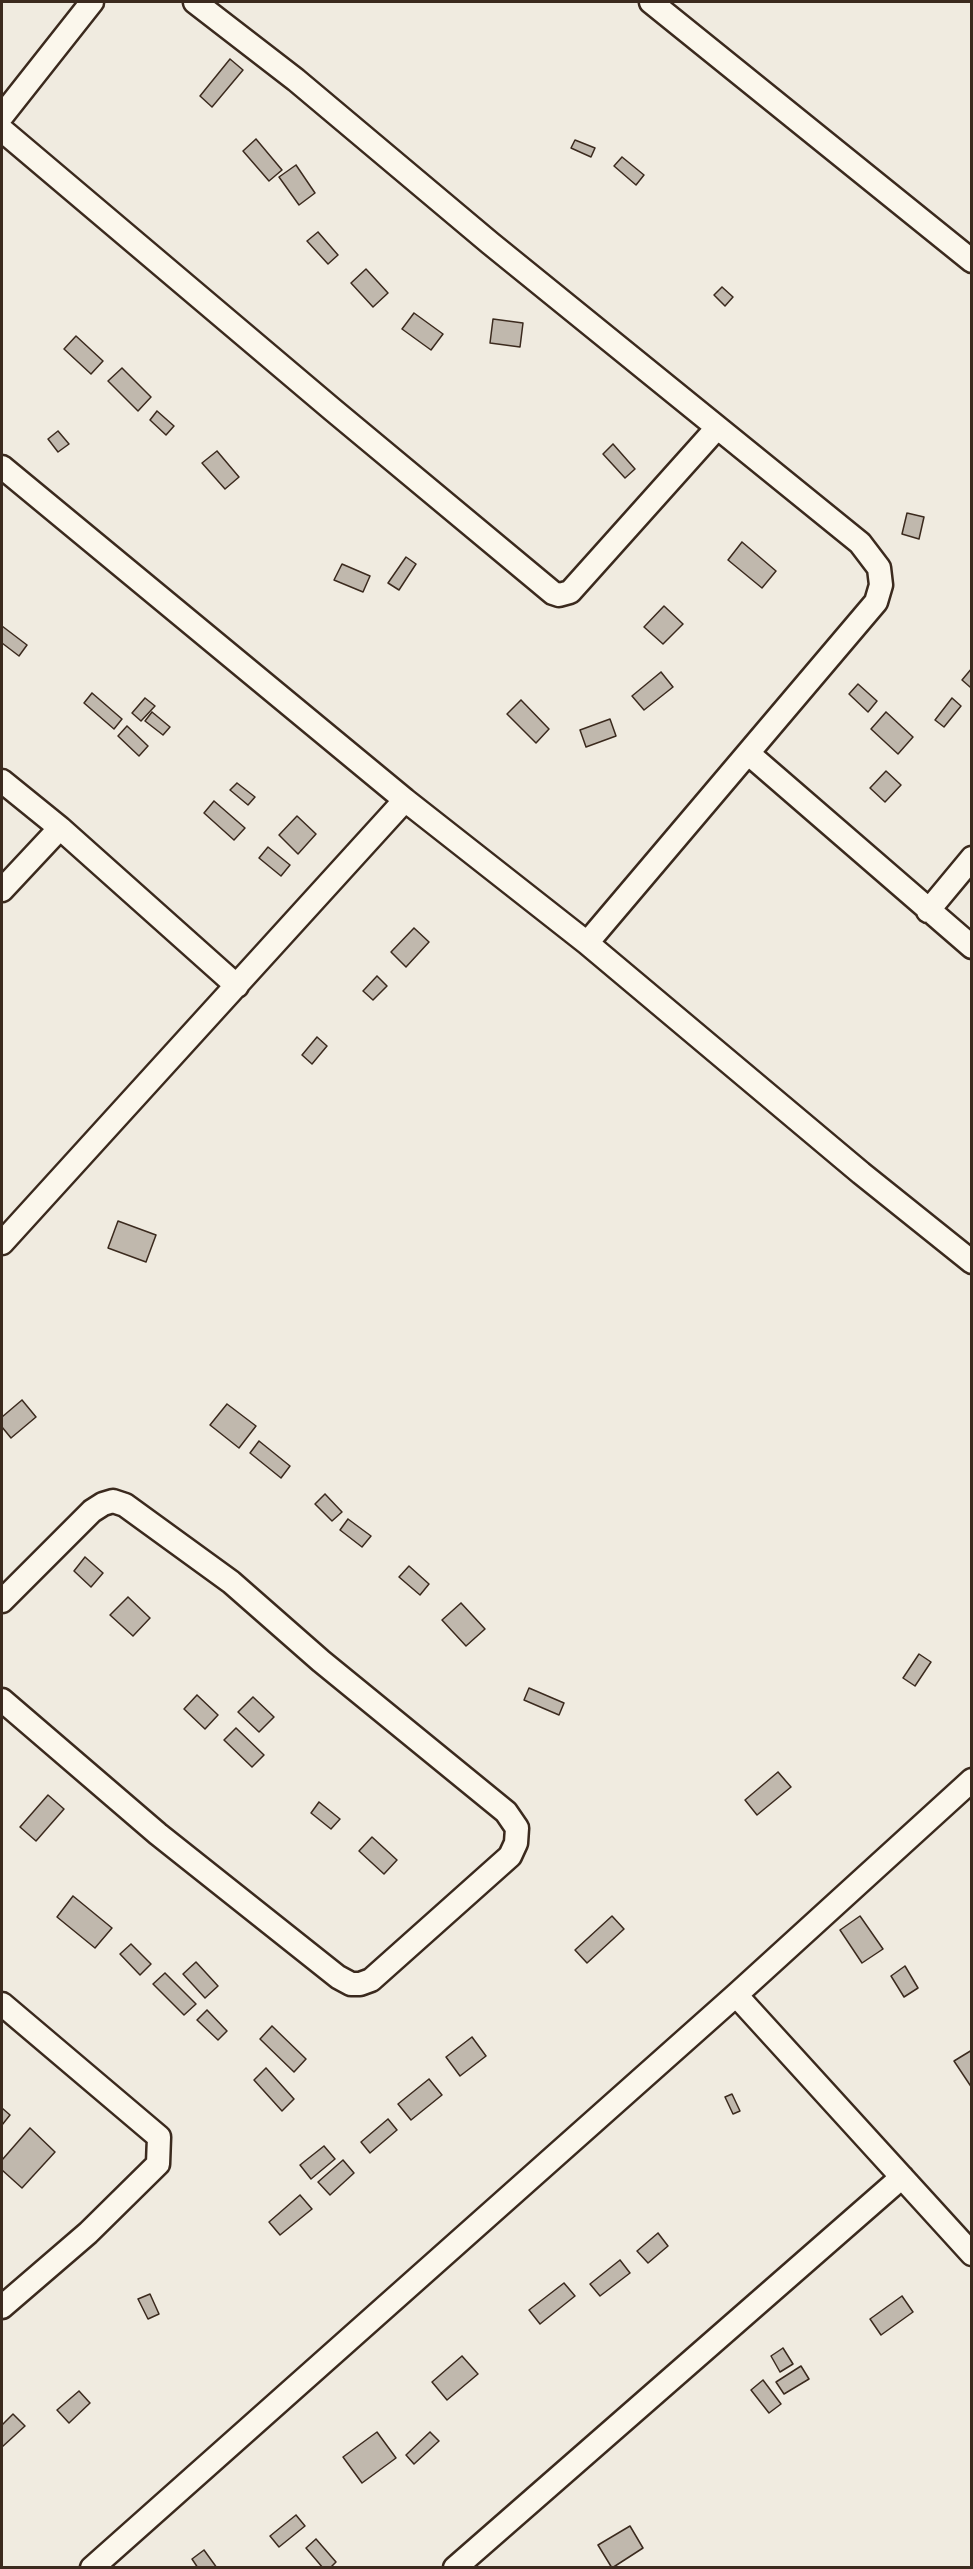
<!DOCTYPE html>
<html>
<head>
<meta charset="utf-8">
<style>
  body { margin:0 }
  #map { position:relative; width:973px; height:2569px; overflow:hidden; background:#f0ebe0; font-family:Mali,sans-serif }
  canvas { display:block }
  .frame { position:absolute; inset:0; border:3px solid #3b2a1e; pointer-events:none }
</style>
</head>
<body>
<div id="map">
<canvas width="973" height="2569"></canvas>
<div class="frame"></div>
</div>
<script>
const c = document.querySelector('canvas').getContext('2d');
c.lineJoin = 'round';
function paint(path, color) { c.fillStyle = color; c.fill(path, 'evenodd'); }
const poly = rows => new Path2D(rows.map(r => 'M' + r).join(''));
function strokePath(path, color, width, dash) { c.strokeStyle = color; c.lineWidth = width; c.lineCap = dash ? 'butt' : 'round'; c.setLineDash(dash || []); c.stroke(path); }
const building = poly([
  [230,59,243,70,212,107,200,96,230,59],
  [256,139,282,170,269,181,243,151,256,139],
  [575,140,595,148,591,157,571,148,575,140],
  [622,157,644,175,636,185,614,166,622,157],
  [296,165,315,193,299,205,279,177,296,165],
  [318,232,338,255,328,264,307,241,318,232],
  [366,269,388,293,373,307,351,283,366,269],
  [722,287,733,297,725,306,714,295,722,287],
  [414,313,443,334,431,350,402,329,414,313],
  [493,319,523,323,520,347,490,343,493,319],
  [76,336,103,361,91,374,64,349,76,336],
  [122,368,151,397,138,411,108,381,122,368],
  [157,411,174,426,166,435,150,420,157,411],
  [58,431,69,444,58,452,48,439,58,431],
  [613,444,635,469,625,478,603,454,613,444],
  [217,451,239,477,225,489,202,463,217,451],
  [907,513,924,517,919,539,902,534,907,513],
  [742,542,776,571,762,588,728,560,742,542],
  [406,557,416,564,399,590,388,583,406,557],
  [342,564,370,576,363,592,334,580,342,564],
  [664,606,683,624,663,644,644,627,664,606],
  [2,626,27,645,19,656,2,643,2,626],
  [972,668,972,685,970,687,962,680,972,668],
  [661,672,673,687,644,710,632,696,661,672],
  [858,684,877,701,868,712,849,694,858,684],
  [92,693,122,719,114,729,84,703,92,693],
  [145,698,155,706,141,721,132,713,145,698],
  [952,698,961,706,944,727,935,720,952,698],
  [521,700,549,729,536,743,507,714,521,700],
  [152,712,170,727,163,735,145,721,152,712],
  [886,712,913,737,898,754,871,729,886,712],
  [610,719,616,736,586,747,580,730,610,719],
  [127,726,148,746,139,756,118,736,127,726],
  [886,771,901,785,885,802,870,788,886,771],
  [237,783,255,797,248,805,230,790,237,783],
  [214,801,245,828,234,840,204,813,214,801],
  [297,816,316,834,298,854,279,835,297,816],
  [268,847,290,865,281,876,259,858,268,847],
  [414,928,429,942,406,967,391,952,414,928],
  [377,976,387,986,373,1000,363,991,377,976],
  [317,1037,327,1046,312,1064,302,1055,317,1037],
  [118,1221,156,1235,146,1262,108,1248,118,1221],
  [22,1400,36,1417,11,1438,2,1427,2,1417,22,1400],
  [227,1404,256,1426,239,1448,210,1425,227,1404],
  [259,1441,290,1466,281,1478,250,1453,259,1441],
  [325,1494,342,1512,332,1521,315,1504,325,1494],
  [348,1519,371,1536,362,1547,340,1530,348,1519],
  [85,1557,103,1573,91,1587,74,1571,85,1557],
  [409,1566,429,1584,420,1595,399,1577,409,1566],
  [128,1597,150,1618,133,1636,110,1615,128,1597],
  [461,1603,485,1629,466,1646,442,1620,461,1603],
  [919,1654,931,1662,915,1686,903,1678,919,1654],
  [529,1688,564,1703,559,1715,524,1700,529,1688],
  [197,1695,218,1715,205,1729,184,1709,197,1695],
  [253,1697,274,1717,259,1732,238,1712,253,1697],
  [236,1728,264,1755,252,1767,224,1740,236,1728],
  [778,1772,791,1787,757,1815,745,1800,778,1772],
  [48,1795,64,1809,36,1841,20,1827,48,1795],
  [319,1802,340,1819,331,1829,311,1813,319,1802],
  [372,1837,397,1860,384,1874,359,1851,372,1837],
  [73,1896,112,1928,95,1948,57,1917,73,1896],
  [612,1916,624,1929,587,1963,575,1950,612,1916],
  [860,1916,883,1949,862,1963,840,1930,860,1916],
  [131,1944,151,1964,140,1975,120,1954,131,1944],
  [196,1962,218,1986,205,1998,183,1974,196,1962],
  [905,1966,918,1988,904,1997,891,1976,905,1966],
  [165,1973,196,2004,184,2015,153,1984,165,1973],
  [207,2010,227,2031,218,2040,197,2020,207,2010],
  [272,2026,306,2059,294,2072,260,2039,272,2026],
  [472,2037,486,2056,460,2076,446,2057,472,2037],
  [972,2050,972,2088,954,2061,972,2050],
  [266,2068,294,2099,282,2111,254,2080,266,2068],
  [429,2079,442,2095,411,2120,398,2104,429,2079],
  [732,2094,740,2111,733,2114,725,2097,732,2094],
  [2,2108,10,2115,2,2125,2,2108],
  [388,2119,397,2130,370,2153,361,2142,388,2119],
  [30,2128,55,2152,22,2188,2,2170,2,2160,30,2128],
  [324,2146,335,2159,311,2179,300,2165,324,2146],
  [343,2160,354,2173,330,2195,318,2182,343,2160],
  [300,2195,312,2209,280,2235,269,2222,300,2195],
  [658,2233,668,2246,648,2263,637,2251,658,2233],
  [620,2260,630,2273,600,2296,590,2284,620,2260],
  [564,2283,575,2296,540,2324,529,2310,564,2283],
  [150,2294,159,2314,148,2319,138,2299,150,2294],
  [902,2296,913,2312,881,2335,870,2319,902,2296],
  [783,2348,793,2364,780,2372,771,2356,783,2348],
  [462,2356,478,2374,447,2400,432,2382,462,2356],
  [801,2366,809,2379,784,2394,776,2382,801,2366],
  [763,2380,781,2404,769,2413,751,2390,763,2380],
  [79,2391,90,2403,69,2423,57,2410,79,2391],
  [13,2414,25,2426,2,2447,2,2425,13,2414],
  [377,2432,396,2458,362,2483,343,2457,377,2432],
  [430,2432,439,2441,414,2464,406,2455,430,2432],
  [296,2515,305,2526,279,2547,270,2536,296,2515],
  [630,2526,643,2548,612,2568,598,2545,630,2526],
  [316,2539,336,2562,330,2568,323,2568,306,2548,316,2539],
  [204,2550,217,2568,198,2568,192,2559,204,2550]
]);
const minor = poly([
  [195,2,296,80,490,243,860,543,879,568,881,585,876,602,587,943],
  [651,2,972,261],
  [2,116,92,2],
  [2,130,333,410,553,593,559,595,570,592,716,429],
  [2,467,405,800,587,943,861,1173,972,1262],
  [749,754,972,947],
  [2,781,60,828,237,986],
  [2,890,60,828],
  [928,911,972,858],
  [2,1243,405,800],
  [2,1601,92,1511,103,1504,113,1501,125,1505,231,1582,321,1661,506,1812,517,1828,516,1843,510,1856,371,1980,360,1984,351,1984,338,1977,158,1834,2,1700],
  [736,1995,972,2254],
  [2,2004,159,2137,158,2164,88,2233,2,2307],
  [92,2568,736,1995,972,1780],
  [455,2568,902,2177]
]);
paint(building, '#c0b8ad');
strokePath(building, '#3b2a1e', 1.5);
strokePath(minor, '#3b2a1e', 27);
strokePath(minor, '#fbf7ec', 22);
</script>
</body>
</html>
